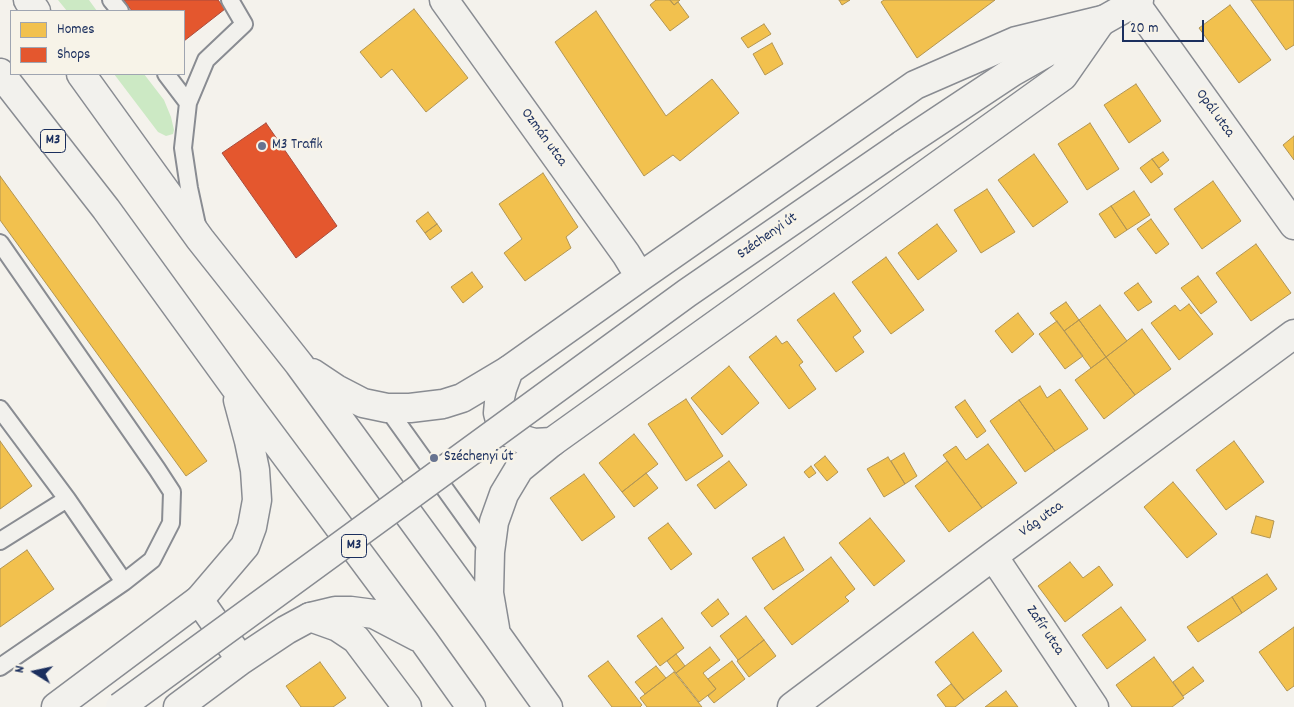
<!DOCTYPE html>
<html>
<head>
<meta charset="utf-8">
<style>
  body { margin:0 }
  #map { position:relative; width:1294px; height:707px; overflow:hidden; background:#f4f2ec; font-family:Dekko,sans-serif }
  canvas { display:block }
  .legend { position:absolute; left:10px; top:10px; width:175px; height:65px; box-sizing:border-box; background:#f7f3e8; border:1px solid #9fa5b1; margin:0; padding:6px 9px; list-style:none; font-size:15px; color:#1b2f5e }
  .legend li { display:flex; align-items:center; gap:10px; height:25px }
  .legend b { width:25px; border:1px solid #9fa5b1 }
  .north { position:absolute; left:10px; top:647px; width:50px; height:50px; -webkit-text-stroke:4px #f7f3e8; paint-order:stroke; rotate:280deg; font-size:14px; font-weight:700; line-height:20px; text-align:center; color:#1b2f5e }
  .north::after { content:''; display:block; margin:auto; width:18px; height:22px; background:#1b2f5e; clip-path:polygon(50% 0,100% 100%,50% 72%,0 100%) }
  .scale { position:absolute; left:1122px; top:20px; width:82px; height:22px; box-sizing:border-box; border:2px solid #1b2f5e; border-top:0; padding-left:6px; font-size:15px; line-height:18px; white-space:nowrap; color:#1b2f5e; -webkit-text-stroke:4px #f7f3e8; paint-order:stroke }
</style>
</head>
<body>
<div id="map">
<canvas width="1294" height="707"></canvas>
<ul class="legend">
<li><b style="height:14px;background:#f2c14e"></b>Homes</li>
<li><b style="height:14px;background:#e4572e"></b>Shops</li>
</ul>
<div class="north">N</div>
<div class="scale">20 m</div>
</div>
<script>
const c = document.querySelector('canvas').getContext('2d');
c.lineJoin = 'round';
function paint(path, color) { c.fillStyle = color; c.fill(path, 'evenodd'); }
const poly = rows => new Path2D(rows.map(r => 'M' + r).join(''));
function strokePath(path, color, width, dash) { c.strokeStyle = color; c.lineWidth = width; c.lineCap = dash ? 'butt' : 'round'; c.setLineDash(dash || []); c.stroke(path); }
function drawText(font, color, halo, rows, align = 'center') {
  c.font = font + ' Dekko,sans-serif'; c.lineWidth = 5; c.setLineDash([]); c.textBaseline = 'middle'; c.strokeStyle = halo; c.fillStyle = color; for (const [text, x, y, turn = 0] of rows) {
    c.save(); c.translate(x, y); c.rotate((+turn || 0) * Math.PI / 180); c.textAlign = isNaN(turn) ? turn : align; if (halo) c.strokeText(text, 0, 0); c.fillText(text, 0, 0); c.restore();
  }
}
const green = poly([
  [58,0,89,0,97,11,67,11],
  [114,74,144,74,164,100,171,117,174,130,173,134,166,136,158,132]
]);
const homes = poly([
  [656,0,670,0,674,5,678,2,689,17,670,31,650,5,656,0],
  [670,0,680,0,674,5,670,0],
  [839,0,850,0,842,5,839,0],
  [884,0,995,0,917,58,881,2,884,0],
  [1251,0,1294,0,1294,45,1286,50,1251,0],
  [1230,5,1271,60,1239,83,1199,28,1230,5],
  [414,9,468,78,426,112,392,69,381,78,360,52,414,9],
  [596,11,666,116,712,79,739,113,680,161,673,155,644,176,555,42,596,11],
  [764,24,771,34,748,48,741,38,764,24],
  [772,43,783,64,765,75,753,54,772,43],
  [1136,84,1161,121,1129,143,1104,105,1136,84],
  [1090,123,1119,169,1087,190,1058,144,1090,123],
  [1294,136,1294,160,1283,145,1294,136],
  [1163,152,1169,160,1159,168,1152,159,1163,152],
  [1034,154,1068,202,1033,227,998,180,1034,154],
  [1152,159,1163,174,1151,183,1140,168,1152,159],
  [543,173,578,227,566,237,571,248,525,281,504,253,522,239,499,204,543,173],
  [0,176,207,461,186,476,0,220,0,176],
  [1213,181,1241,221,1202,249,1174,209,1213,181],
  [987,189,1015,232,981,253,954,210,987,189],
  [1134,191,1150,215,1127,230,1111,206,1134,191],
  [1111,206,1127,230,1115,238,1099,214,1111,206],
  [428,212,437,224,425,233,416,221,428,212],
  [1151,219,1169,244,1156,254,1137,229,1151,219],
  [437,224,442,231,430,240,425,233,437,224],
  [937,224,957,251,918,280,898,253,937,224],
  [1256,244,1291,293,1251,321,1216,273,1256,244],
  [886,257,924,310,891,334,852,282,886,257],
  [472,272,483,287,463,303,451,287,472,272],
  [1198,276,1217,302,1201,314,1181,288,1198,276],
  [1138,283,1152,302,1138,311,1124,293,1138,283],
  [834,293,861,331,853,337,864,352,836,372,797,320,834,293],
  [1066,302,1079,320,1064,331,1050,313,1066,302],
  [1189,304,1213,334,1179,360,1151,323,1175,305,1180,311,1189,304],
  [1100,305,1127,341,1106,357,1079,320,1100,305],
  [1018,313,1034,334,1012,353,995,331,1018,313],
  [1079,320,1106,357,1091,368,1064,331,1079,320],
  [1057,321,1083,356,1065,369,1039,334,1057,321],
  [1142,329,1171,369,1135,395,1106,357,1142,329],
  [776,336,782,344,787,341,803,362,799,365,816,389,789,409,749,357,776,336],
  [1106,357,1135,395,1104,419,1075,380,1106,357],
  [729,366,759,403,722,435,691,398,729,366],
  [1040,386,1047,398,1060,389,1088,429,1055,451,1019,400,1040,386],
  [686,399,723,456,686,481,648,424,686,399],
  [965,400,986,431,977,438,955,407,965,400],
  [1019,400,1055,451,1025,472,990,421,1019,400],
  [634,434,658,464,622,492,599,463,634,434],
  [0,441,32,486,0,509,0,441],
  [1234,441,1264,482,1226,510,1196,470,1234,441],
  [988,444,1017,483,982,508,943,455,956,446,966,460,988,444],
  [904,453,917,476,905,484,891,461,904,453],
  [825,456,838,472,827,481,814,465,825,456],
  [888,457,905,484,884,497,867,469,888,457],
  [729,461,747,485,715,509,697,485,729,461],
  [947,461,982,508,949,532,915,486,947,461],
  [811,466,816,473,809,478,804,472,811,466],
  [646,473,658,488,634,507,622,492,646,473],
  [584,474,615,517,582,541,550,498,584,474],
  [1173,482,1217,534,1187,558,1144,507,1173,482],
  [1256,516,1274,521,1270,538,1251,533,1256,516],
  [870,518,905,561,874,586,839,543,870,518],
  [668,523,692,554,671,570,648,538,668,523],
  [784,537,804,570,773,590,752,558,784,537],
  [27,550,54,589,0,627,0,569,27,550],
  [831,557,855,589,845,597,849,601,792,645,764,608,831,557],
  [1070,562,1083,578,1099,566,1113,585,1065,622,1038,586,1070,562],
  [1267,574,1277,589,1242,613,1232,597,1267,574],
  [1232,597,1242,613,1198,642,1187,627,1232,597],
  [718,599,729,614,712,627,701,613,718,599],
  [1121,607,1146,640,1107,669,1082,635,1121,607],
  [746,616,764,640,738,660,720,636,746,616],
  [662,618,684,648,660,666,637,636,662,618],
  [1294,627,1294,686,1287,691,1259,652,1294,627],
  [973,632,1002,671,964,700,935,662,973,632],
  [764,640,776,656,749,677,737,661,764,640],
  [710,647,720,660,703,673,716,689,699,702,676,673,710,647],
  [676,654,685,666,676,673,667,661,676,654],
  [1154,657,1184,698,1172,707,1132,707,1116,685,1154,657],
  [608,661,642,705,640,707,612,707,588,676,608,661],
  [732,661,745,679,714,703,708,696,716,689,708,679,732,661],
  [320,662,346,698,333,707,301,707,286,686,320,662],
  [656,666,666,678,645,694,635,682,656,666],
  [1193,667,1204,681,1183,696,1173,682,1193,667],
  [674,672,702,707,647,707,640,698,674,672],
  [951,684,964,700,955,707,946,707,937,695,951,684],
  [1006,691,1018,707,985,707,1006,691]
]);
const shops = poly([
  [124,0,218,0,225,9,184,41,184,11,132,11,124,0],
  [266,123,337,226,296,258,222,153,266,123]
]);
const lane = poly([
  [111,0,120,11],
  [166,74,188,103],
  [197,225,189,188,183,148,188,103,206,60,244,24,230,0],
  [0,243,157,469,172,492,171,523,152,560,124,582,0,667],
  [387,408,490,552],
  [0,409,67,499,124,582],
  [0,541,67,499]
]);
const street = poly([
  [444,0,626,254,640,277],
  [1135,3,1294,225],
  [1102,20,1063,76,552,442,534,443,521,439,510,433,501,424,498,413,499,402,502,389,509,370,640,277,915,85,1016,41,1102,20],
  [993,556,1094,707],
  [56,707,199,600,241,660],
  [178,707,241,660,286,630,310,617,338,627,356,639,407,707],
  [792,707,993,556,1294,334]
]);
const secondary = poly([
  [902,145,1012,72,1139,0]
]);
const primary = poly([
  [28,0,36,11],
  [0,73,106,209,235,387,424,641,471,707],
  [81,74,200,239,299,364,496,634,548,707],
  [312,373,336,389,363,403,387,408,410,408,443,404,462,398,509,370],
  [199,600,245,546,252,527,257,500,255,470,249,441,238,400],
  [310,617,335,611,351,611,374,614,418,637],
  [495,628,489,593,490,552,494,522,504,494,519,469,552,442]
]);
const secondaryBridge = poly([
  [120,707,687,293,902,145]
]);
const markers = [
  [262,146,5,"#677390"],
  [434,458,5,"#677390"]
];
const shields = [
  [53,141,25],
  [354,546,25]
];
const shieldNames = [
  ["M3",53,141],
  ["M3",354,546]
];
const streetNames = [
  ["Opál utca",1214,114,54],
  ["Ozmán utca",543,138,54],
  ["Széchenyi út",768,237,-35],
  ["Vág utca",1042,520,-36],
  ["Zafír utca",1044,631,56]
];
const poiNames = [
  ["M3 Trafik",272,146],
  ["Széchenyi út",444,458]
];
paint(green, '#cce9c4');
paint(homes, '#f2c14e');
strokePath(homes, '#b29553', 1);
paint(shops, '#e4572e');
strokePath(shops, '#a84b3c', 1);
strokePath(lane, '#898c92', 20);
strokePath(street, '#898c92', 31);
strokePath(secondary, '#898c92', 31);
strokePath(primary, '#898c92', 31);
strokePath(lane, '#f2f1ed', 16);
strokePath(street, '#f2f1ed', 28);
strokePath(secondary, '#f2f1ed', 28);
strokePath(primary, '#f2f1ed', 28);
strokePath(secondaryBridge, '#898c92', 31, []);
strokePath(secondaryBridge, '#f2f1ed', 28);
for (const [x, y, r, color] of markers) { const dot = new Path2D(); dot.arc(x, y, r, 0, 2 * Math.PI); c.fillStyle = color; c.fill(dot); strokePath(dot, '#f7f3e8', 2); }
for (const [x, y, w] of shields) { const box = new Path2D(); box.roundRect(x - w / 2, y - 11.5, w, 23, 4); c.fillStyle = '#f7f3e8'; c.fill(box); strokePath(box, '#1b2f5e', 1); }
drawText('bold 14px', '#1b2f5e', null, shieldNames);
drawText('15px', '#1b2f5e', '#f7f3e8', streetNames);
drawText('15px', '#1b2f5e', '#f7f3e8', poiNames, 'left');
</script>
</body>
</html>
